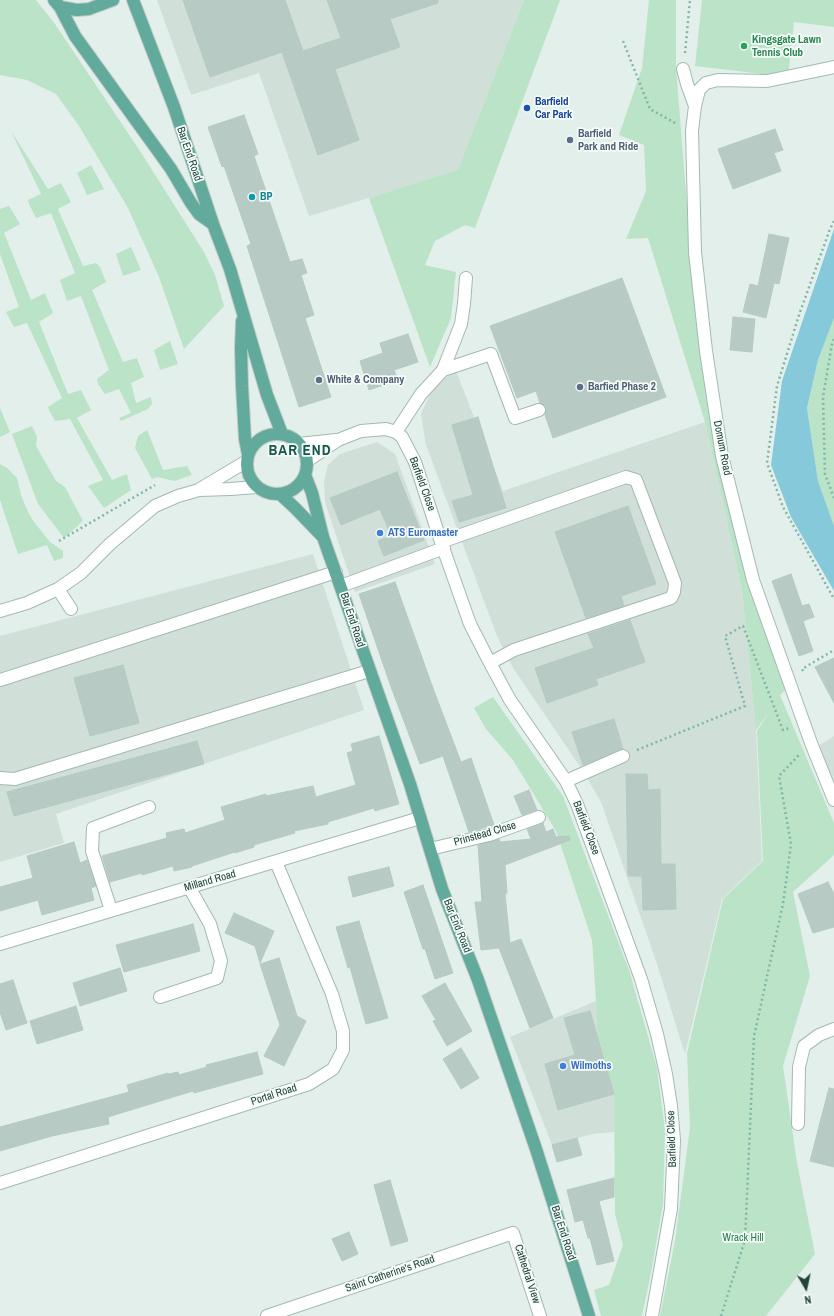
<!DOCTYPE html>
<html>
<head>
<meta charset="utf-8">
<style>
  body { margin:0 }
  #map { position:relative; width:834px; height:1316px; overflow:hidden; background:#e3efea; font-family:"Archivo Narrow",sans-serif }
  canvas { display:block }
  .north { position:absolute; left:786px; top:1268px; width:40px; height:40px; -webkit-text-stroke:3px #f5fbf8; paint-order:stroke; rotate:171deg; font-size:11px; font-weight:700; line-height:16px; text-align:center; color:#20433b }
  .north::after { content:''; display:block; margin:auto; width:14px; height:18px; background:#20433b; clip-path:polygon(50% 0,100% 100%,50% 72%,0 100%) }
</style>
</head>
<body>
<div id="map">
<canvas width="834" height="1316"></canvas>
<div class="north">N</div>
</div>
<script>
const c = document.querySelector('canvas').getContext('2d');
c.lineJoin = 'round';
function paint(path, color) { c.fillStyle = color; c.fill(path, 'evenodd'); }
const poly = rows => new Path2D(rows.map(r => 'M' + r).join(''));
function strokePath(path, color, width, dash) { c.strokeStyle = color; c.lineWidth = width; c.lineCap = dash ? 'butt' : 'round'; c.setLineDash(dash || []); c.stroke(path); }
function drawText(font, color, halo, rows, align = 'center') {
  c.font = font + ' "Archivo Narrow",sans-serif'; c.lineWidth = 3.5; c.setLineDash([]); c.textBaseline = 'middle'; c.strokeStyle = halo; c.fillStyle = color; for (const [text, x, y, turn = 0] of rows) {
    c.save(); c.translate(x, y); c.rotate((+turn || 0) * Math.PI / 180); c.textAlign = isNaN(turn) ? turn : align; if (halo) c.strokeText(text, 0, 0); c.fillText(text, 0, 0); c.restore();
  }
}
const built = poly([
  [157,0,524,0,458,171,309,216,259,73,191,95],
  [456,371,503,491,705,422,742,590,756,730,762,861,722,899,685,1054,657,964,601,802,579,765,513,668,497,636,426,445,421,414,434,385],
  [377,442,395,454,435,564,355,592,325,502,324,482,328,465,340,454],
  [313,554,364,710,56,814,64,843,0,862,0,636],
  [834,736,834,779,817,747],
  [596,1001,597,1033,614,1094,614,1132,593,1134,552,1145,510,1037]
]);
const green = poly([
  [0,0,36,0,55,24,140,151,204,252,215,275,224,306,184,349,159,277,128,208,79,126,56,94,27,80,0,75],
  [524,0,560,0,475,228,465,225,435,241,425,265,456,272,451,318,430,367,369,198,458,170],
  [649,0,676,0,676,67,691,256,700,350,716,456,754,564,790,686,780,695,834,823,834,855,793,892,810,976,783,1066,797,1163,815,1254,766,1316,660,1316,675,1241,690,1128,687,1053,723,899,763,861,757,731,771,709,756,730,742,590,705,422,648,238,626,239,646,191,644,145,619,135,642,68],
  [702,0,834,0,834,27,794,22,788,77,695,66],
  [11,131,48,189,61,183,71,202,58,209,83,266,96,263,100,267,106,282,92,290,123,362,137,358,144,377,131,383,136,403,151,397,152,404,148,409,121,421,119,418,131,413,119,389,105,394,98,384,97,379,109,370,81,296,67,301,60,280,75,273,51,213,36,218,29,204,28,200,41,194],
  [91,165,104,189,87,195,77,173],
  [9,206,20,224,4,233,31,300,45,293,53,313,39,322,68,394,81,390,91,410,77,418,112,480,127,474,131,490,104,508,88,486,103,480,70,419,55,421,50,412,48,407,62,398,27,323,14,327,6,312,19,307,0,254,0,209],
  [131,247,141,270,123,276,116,254],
  [834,318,834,526,818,481,807,408,818,360],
  [170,341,178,364,160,370,154,350],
  [0,408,10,432,0,437],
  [32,426,37,437,36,446,56,481,65,487,83,521,64,538,38,504,12,434],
  [147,430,163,470,187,466,192,475,174,481,158,477,152,479,135,448,138,436],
  [0,464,7,468,17,478,21,495,28,512,34,522,50,542,63,551,63,558,54,561,47,545,18,554,0,500],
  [493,697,563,796,630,973,657,1068,665,1130,663,1204,651,1273,642,1316,601,1316,594,1290,609,1285,623,1245,615,1214,614,1094,597,1033,596,1001,592,940,556,831,513,760,486,729,474,708]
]);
const water = poly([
  [834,229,834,318,818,360,807,408,818,481,834,526,834,591,791,517,771,465,782,381]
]);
const building = poly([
  [183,0,285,0,303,51,341,38,327,0,438,0,438,3,390,19,400,47,335,69,359,140,318,155,282,52,210,77,183,0],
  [244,115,258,154,254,156,290,262,302,259,307,273,301,275,314,315,305,318,331,397,299,407,247,246,251,244,224,166,222,167,208,127,244,115],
  [775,129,783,150,774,153,781,171,733,189,718,149,775,129],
  [769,234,789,238,779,284,774,283,766,318,743,312,750,284,758,286,769,234],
  [622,278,666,397,553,438,545,415,546,411,546,407,540,403,536,391,517,398,490,326,622,278],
  [733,317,755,319,752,352,730,350,733,317],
  [408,334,418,362,394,370,398,380,369,390,360,361,383,353,380,343,408,334],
  [478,417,506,508,459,522,452,501,473,495,452,425,478,417],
  [397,472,424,540,384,556,378,541,391,536,380,509,341,525,330,498,397,472],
  [628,506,656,584,621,596,624,606,586,618,555,532,628,506],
  [791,574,802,606,809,604,814,617,803,621,813,651,799,656,772,581,791,574],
  [395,582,434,691,461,762,471,758,494,825,469,832,443,756,420,764,390,684,359,594,395,582],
  [630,620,645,662,596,679,598,685,547,703,535,668,594,648,588,634,630,620],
  [834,658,834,703,815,667,834,658],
  [123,665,139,723,90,736,74,678,123,665],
  [614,719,623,749,583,765,572,732,614,719],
  [379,736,399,804,375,811,374,808,328,822,328,824,294,831,295,833,254,845,254,847,235,853,235,852,192,866,192,867,174,871,173,866,142,875,142,873,110,882,102,856,167,838,166,833,184,829,185,833,225,820,221,807,266,794,266,796,313,786,316,797,356,785,347,753,353,751,351,744,379,736],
  [197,741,204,764,14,816,7,792,197,741],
  [626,774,647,774,648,790,660,789,661,864,675,864,676,909,643,910,642,876,628,876,626,774],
  [529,790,537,810,522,815,514,796,529,790],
  [543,823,546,832,553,829,556,837,569,836,570,840,505,865,507,893,505,894,510,943,521,939,553,1018,530,1028,499,948,481,950,475,902,482,902,478,845,499,839,500,842,531,839,527,829,543,823],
  [74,842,80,863,87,860,96,886,91,888,94,900,42,915,38,900,0,911,0,887,33,878,27,856,74,842],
  [389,867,394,886,353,897,348,877,389,867],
  [828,882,834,894,834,927,813,933,798,894,828,882],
  [423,885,453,973,435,979,425,949,423,949,404,892,423,885],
  [234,913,274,931,260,963,255,946,225,933,234,913],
  [359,921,388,1018,366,1024,350,967,348,968,336,927,359,921],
  [193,924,200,951,124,972,116,945,193,924],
  [279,958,297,1016,306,1021,284,1066,264,1056,280,1025,260,964,279,958],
  [120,968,127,991,80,1006,73,983,120,968],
  [13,980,27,1023,6,1030,0,1012,0,984,13,980],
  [445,983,472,1031,447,1046,433,1021,436,1020,422,996,445,983],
  [76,1006,83,1030,37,1044,30,1021,76,1006],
  [590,1011,614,1094,558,1110,545,1064,575,1055,564,1018,590,1011],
  [461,1048,479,1078,461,1089,443,1059,461,1048],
  [257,1052,263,1074,194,1093,193,1091,108,1117,109,1124,52,1136,0,1151,0,1127,129,1092,127,1085,168,1073,169,1074,178,1072,179,1075,207,1067,206,1065,257,1052],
  [829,1088,834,1089,834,1167,810,1161,829,1088],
  [577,1138,582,1155,557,1162,552,1145,577,1138],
  [614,1178,614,1197,599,1201,614,1261,597,1265,590,1238,588,1238,583,1220,575,1222,567,1190,614,1178],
  [390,1180,408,1241,391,1246,374,1185,390,1180],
  [349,1232,358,1254,342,1261,332,1239,349,1232]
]);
const path = poly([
  [623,41,650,109,677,124],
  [685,53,690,0],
  [834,221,830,229,799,315,777,386,767,463,783,507,834,599],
  [834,339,832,344,823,397,825,474,834,498],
  [59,541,155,485],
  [803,671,802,669,834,650],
  [637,750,745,706,725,636,743,626,783,730,790,728],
  [721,1316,745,1240,754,1036,783,904,791,844,779,776,799,755]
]);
const minor = poly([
  [834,67,767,81,718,80,706,83,699,90,695,106,692,131,695,252,706,351,722,456,753,580,811,743,834,800],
  [683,69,687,84,695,106],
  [443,370,491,354,515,418,539,410],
  [396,432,421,394,443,370,461,324,464,304,466,278],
  [299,444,336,440],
  [307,461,338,440,361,431,386,429,396,432,402,437,415,462,441,542,470,624,490,663,510,700,566,781,577,804,641,979,657,1034,666,1074,671,1106,674,1140,671,1209,652,1316],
  [200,489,247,461],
  [441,542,626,477,636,480,675,583,674,592,671,598,514,650,490,663],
  [341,586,444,548],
  [58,589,71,609],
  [0,611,27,603,58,589,81,573,110,544,155,506,178,496,199,490,230,489,257,487],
  [0,680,336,572],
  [0,778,15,779,369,671],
  [566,781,623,756],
  [430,849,489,835,539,817],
  [111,910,92,851,93,828,149,807],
  [0,944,420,818],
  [160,997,217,978,221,961,210,924,189,887],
  [798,1124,799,1067,804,1046,819,1035,834,1029],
  [0,1183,309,1084,333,1069,343,1050,343,1031,332,994,276,862],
  [267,1316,513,1233,540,1316]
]);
const major = poly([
  [54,0,60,7,77,10,89,9,113,0],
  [133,0,174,107,213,224,230,269,267,395,282,434],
  [60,7,75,36,171,169,191,203,199,214,213,224],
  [242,321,241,348,242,386,245,439,248,454],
  '247 464a30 30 0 1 1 60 0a30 30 0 1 1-60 0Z',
  [305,475,312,493,323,537,410,784,442,889,478,980,536,1149,589,1316],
  [280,494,295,508,322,536]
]);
const markers = [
  [744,46,4,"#2e9e5b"],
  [527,108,4,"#1a4fb4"],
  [570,140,4,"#5c6f8a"],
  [252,197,4,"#0f9aa8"],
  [319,380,4,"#5c6f8a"],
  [580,387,4,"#5c6f8a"],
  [380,533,4,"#3f7fe0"],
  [563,1066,4,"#3f7fe0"]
];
const leisureNames = [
  ["Kingsgate Lawn",752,40],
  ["Tennis Club",752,53]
];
const transitNames = [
  ["Barfield",535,102],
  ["Car Park",535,115]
];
const serviceNames = [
  ["Barfield",578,134],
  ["Park and Ride",578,147],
  ["White & Company",327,380],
  ["Barfied Phase 2",588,387]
];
const streetNames = [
  ["Bar End Road",189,154,71],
  ["Domum Road",722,448,79],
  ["Barfield Close",422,484,70],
  ["Bar End Road",352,620,72],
  ["Barfield Close",586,828,69],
  ["Prinstead Close",485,834,-16],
  ["Milland Road",210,881,-16],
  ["Bar End Road",457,926,68],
  ["Portal Road",274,1095,-18],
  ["Barfield Close",672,1139,-92],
  ["Bar End Road",563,1233,72],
  ["Saint Catherine's Road",390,1274,-19],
  ["Cathedral View",527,1274,72]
];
const cultureNames = [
  ["BP",260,197]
];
const shopNames = [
  ["ATS Euromaster",388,533],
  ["Wilmoths",571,1066]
];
const parkNames = [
  ["Wrack Hill",743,1238]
];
const districtNames = [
  ["BAR END",300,451]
];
paint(built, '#d1dfd9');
paint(green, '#bae3c7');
paint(water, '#85c9da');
paint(building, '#b8cac4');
strokePath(building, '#b5cac2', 1);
strokePath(minor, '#a5b8b2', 14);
strokePath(major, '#c1cac8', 14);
strokePath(path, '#80b7a8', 2.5, [2, 3]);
strokePath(minor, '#fff', 12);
strokePath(major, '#62aa9b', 12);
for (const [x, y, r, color] of markers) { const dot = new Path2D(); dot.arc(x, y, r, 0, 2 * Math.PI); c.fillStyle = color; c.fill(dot); strokePath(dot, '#f5fbf8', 1.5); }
drawText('bold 11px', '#27864d', '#f5fbf8', leisureNames, 'left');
drawText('bold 11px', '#164399', '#f5fbf8', transitNames, 'left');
drawText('bold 11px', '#4e5e75', '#f5fbf8', serviceNames, 'left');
drawText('11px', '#20433b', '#f5fbf8', streetNames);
drawText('bold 11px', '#0d838f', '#f5fbf8', cultureNames, 'left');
drawText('bold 11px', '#366cbe', '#f5fbf8', shopNames, 'left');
drawText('11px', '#25804c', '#f5fbf8', parkNames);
c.letterSpacing = '1px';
drawText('bold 15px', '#19584c', '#f5fbf8', districtNames);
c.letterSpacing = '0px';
</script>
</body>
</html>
